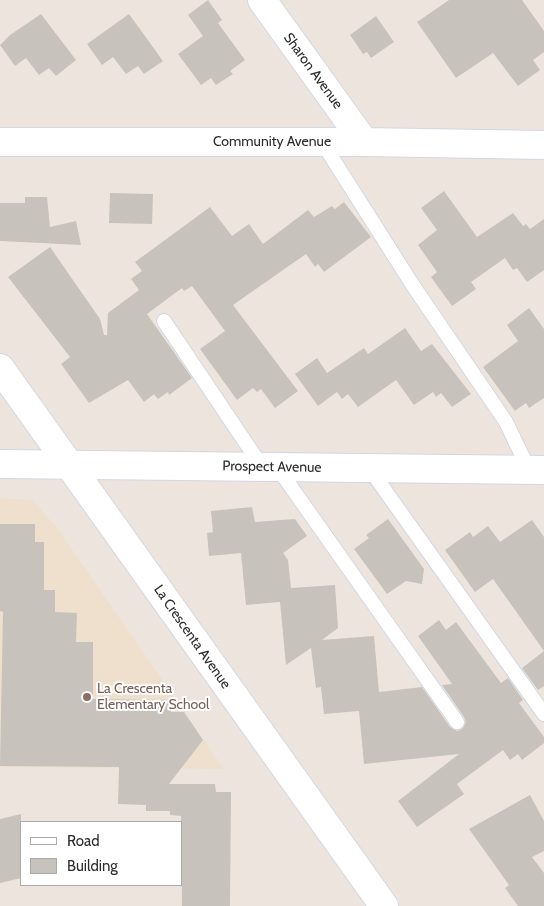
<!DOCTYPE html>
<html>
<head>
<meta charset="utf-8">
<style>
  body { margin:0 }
  #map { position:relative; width:544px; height:906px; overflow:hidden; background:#ede5dd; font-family:Cabin,sans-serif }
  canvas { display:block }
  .legend { position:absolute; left:20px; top:821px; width:162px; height:65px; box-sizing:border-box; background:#fff; border:1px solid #aaa; margin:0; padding:6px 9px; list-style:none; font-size:15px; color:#2b2b2b }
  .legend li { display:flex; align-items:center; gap:10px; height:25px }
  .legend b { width:25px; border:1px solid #aaa }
</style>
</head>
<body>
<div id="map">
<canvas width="544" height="906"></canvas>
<ul class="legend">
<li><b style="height:6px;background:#fff"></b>Road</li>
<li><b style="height:14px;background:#c8c2bd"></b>Building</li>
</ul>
</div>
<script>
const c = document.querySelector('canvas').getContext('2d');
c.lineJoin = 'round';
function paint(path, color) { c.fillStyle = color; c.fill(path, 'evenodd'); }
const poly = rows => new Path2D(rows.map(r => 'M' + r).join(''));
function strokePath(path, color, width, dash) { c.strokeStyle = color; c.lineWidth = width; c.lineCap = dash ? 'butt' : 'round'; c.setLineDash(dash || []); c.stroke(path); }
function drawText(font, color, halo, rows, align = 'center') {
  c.font = font + ' Cabin,sans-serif'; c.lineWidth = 4; c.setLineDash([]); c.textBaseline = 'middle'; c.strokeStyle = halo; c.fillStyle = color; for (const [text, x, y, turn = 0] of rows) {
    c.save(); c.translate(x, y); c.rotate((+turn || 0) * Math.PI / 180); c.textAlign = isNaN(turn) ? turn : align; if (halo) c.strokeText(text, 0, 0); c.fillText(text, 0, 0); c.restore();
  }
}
const education = poly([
  [0,498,33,500,58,529,224,769,0,767]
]);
const building = poly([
  [208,0,222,20,218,23,245,60,230,71,233,74,216,85,211,78,201,85,178,54,203,36,188,15],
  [449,0,522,0,544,31,544,52,533,60,540,70,518,86,493,53,456,78,417,22],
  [41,14,76,60,56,76,49,68,39,75,26,58,15,66,0,45,10,35],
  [129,14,163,61,144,74,138,66,126,74,113,57,102,65,87,44],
  [376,16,394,42,371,58,367,52,363,54,350,35],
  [444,191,477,237,513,213,523,226,526,224,530,229,544,219,544,270,527,282,517,268,513,270,505,258,471,282,476,289,452,306,431,277,437,272,418,245,437,230,421,208],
  [110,193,153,194,152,224,109,223],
  [25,197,47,197,50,227,76,221,81,245,0,241,0,203,25,203],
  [344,202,371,237,324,272,318,264,315,267,306,254,233,305,298,391,275,408,261,389,257,392,253,388,237,400,200,349,225,331,192,286,184,291,182,288,147,314,192,378,169,395,168,392,158,399,154,394,144,402,128,380,89,403,61,364,70,357,8,277,50,247,100,319,104,335,107,335,108,313,139,290,131,279,142,271,135,262,210,207,232,236,249,224,263,244,308,210,314,217,332,206,335,209],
  [529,308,544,329,544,398,529,408,526,403,515,411,483,367,518,341,507,325],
  [405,328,421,351,432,344,471,394,452,407,441,393,436,397,433,392,414,405,396,380,358,407,348,394,342,399,337,392,318,406,295,374,317,358,327,373,364,348,368,354],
  [252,507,255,522,295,519,307,536,283,553,288,560,291,588,335,585,338,628,322,640,374,636,379,692,422,687,450,727,457,731,462,729,466,722,464,717,442,685,452,684,418,636,439,620,446,630,456,622,501,683,508,678,523,700,519,703,544,737,544,743,522,760,518,754,510,760,503,750,457,784,464,794,417,827,398,801,459,754,364,764,359,711,324,714,321,687,316,688,311,648,286,665,280,602,246,605,241,553,209,556,207,533,213,532,211,511],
  [388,519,424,569,422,584,406,581,387,594,354,549,369,538,366,535],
  [532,520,544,537,544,651,493,579,475,592,445,550,470,532,473,537,488,526,500,542],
  [0,524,35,524,35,542,44,542,44,590,55,590,55,612,77,613,76,642,93,642,93,699,172,700,171,712,184,712,203,740,169,784,215,784,216,792,231,792,230,906,182,906,181,816,170,815,170,811,146,811,146,805,118,804,119,767,0,766,3,612,0,611],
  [544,651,544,686,538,690,522,668],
  [530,795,544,821,544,851,532,857,544,873,544,906,518,906,505,888,509,885,469,829],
  [21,814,21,878,0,883,0,819]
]);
const lane = poly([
  [322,142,412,284,506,422,529,470],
  [164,321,262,467],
  [277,467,457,722],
  [369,468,544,714]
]);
const street = poly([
  [262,0,364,142],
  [0,142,364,142,544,145],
  [0,464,544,470]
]);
const secondary = poly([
  [0,368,384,906]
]);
const markers = [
  [87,697,5,"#8d6e63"]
];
const streetNames = [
  ["Sharon Avenue",313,71,54],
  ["Community Avenue",272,142],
  ["Prospect Avenue",272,467,1],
  ["La Crescenta Avenue",192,637,55]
];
const educationNames = [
  ["La Crescenta",97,689],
  ["Elementary School",97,705]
];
paint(education, '#eee0cd');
paint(building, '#c8c2bd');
strokePath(lane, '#d2d7e3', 16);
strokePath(street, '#d2d7e3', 30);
strokePath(secondary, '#d2d7e3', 30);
strokePath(lane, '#fff', 14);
strokePath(street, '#fff', 28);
strokePath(secondary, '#fff', 28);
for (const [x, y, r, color] of markers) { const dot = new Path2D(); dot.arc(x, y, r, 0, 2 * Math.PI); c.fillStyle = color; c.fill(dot); strokePath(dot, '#fff', 2); }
drawText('14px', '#2b2b2b', '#fff', streetNames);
drawText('14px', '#785e54', '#fff', educationNames, 'left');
</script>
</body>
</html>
